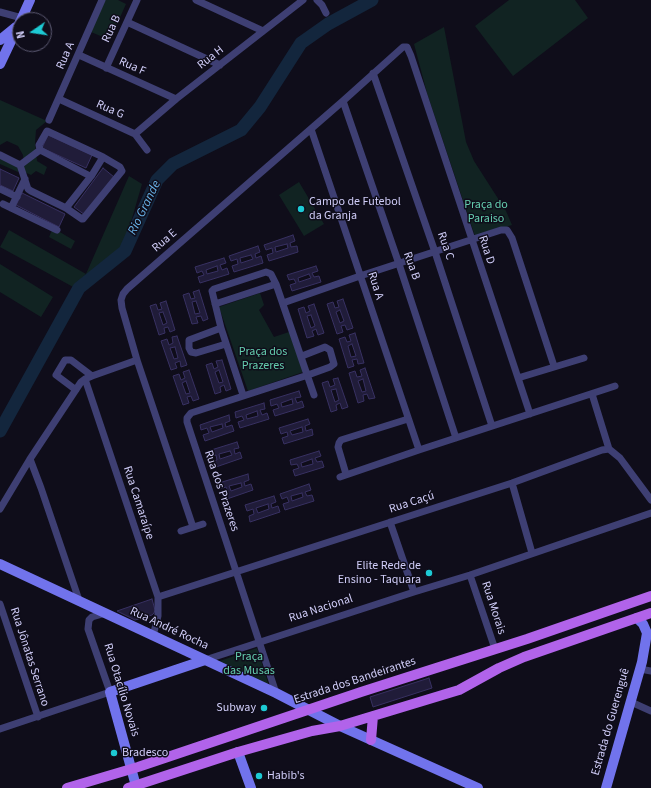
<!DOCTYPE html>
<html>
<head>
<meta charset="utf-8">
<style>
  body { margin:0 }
  #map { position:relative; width:651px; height:788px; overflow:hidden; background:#0f0d1a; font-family:"Source Sans 3",sans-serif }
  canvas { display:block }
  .north { position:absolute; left:12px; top:12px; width:40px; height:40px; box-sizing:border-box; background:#0f0d1a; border:1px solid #5c5a73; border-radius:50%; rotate:257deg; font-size:11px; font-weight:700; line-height:16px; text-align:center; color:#d0cdf8 }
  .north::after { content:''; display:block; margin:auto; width:14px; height:18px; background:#1dcad4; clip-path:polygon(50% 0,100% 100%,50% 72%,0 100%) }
</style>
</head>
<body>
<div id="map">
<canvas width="651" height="788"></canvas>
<div class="north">N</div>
</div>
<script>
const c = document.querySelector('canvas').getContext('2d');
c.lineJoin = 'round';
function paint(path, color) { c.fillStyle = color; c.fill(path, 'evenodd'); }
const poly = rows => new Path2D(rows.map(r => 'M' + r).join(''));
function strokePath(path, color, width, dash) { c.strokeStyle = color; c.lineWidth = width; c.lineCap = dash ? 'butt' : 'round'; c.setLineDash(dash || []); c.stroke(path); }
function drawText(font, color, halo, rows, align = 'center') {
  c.font = font + ' "Source Sans 3",sans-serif'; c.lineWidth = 3; c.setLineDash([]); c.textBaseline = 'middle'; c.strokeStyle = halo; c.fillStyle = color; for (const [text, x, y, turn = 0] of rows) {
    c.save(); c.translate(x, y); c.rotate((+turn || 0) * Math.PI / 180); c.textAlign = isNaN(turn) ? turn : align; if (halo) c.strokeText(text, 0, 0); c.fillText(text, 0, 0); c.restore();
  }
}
const green = poly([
  [105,0,118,0,126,4,110,40,91,32],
  [509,0,575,0,588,18,513,76,475,26],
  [444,27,466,142,474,161,506,211,512,225,475,236,427,93,414,44],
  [0,100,47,121,36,130,35,143,37,161,47,167,44,175,36,171,31,175,20,170,18,172,0,164,0,155,24,167,23,155,18,146,7,141,0,145],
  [129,176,142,184,123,249,91,275,86,274,75,288,0,247,9,230,86,274],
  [299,182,324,224,304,236,279,195],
  [53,228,75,241,71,249,49,237],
  [0,264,53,297,41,317,0,292],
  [260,293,264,305,259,310,274,337,292,331,306,371,248,391,219,307],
  [257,648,270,689,217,662]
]);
const river = poly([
  [0,431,79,288,125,251,157,180,173,164,241,130,260,107,301,43,328,24,372,0]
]);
const building = poly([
  [48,135,92,155,86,168,42,148,48,135],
  [103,168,114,177,85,215,74,207,103,168],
  [0,169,19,178,13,191,0,185,0,169],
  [22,193,65,214,59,227,16,205,22,193],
  [293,235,295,241,290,243,291,247,297,246,298,252,269,261,267,255,273,253,272,248,266,250,264,245,293,235],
  [287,244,288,248,276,252,275,247,287,244],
  [258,246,260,252,255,254,256,258,261,256,263,263,234,272,232,266,238,264,237,259,231,261,229,256,258,246],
  [251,255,253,259,241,263,240,258,251,255],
  [224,258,226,263,220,265,222,270,227,268,229,274,200,283,198,277,204,275,202,271,197,273,195,267,224,258],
  [217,266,218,271,207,274,206,270,217,266],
  [316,266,318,271,312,273,314,277,319,276,321,282,292,291,290,285,296,283,294,279,289,280,287,275,316,266],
  [309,274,311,278,299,282,298,278,309,274],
  [199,290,208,319,203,321,201,316,196,317,198,323,192,324,183,295,189,293,191,299,195,298,193,292,199,290],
  [196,301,200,313,195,314,192,302,196,301],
  [343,299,353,328,347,330,345,325,341,326,343,332,337,334,327,304,333,302,335,308,339,307,337,301,343,299],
  [340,310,344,321,340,323,336,312,340,310],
  [166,301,175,330,170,332,168,327,164,328,165,333,159,335,150,306,156,304,158,310,162,309,160,303,166,301],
  [163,312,167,323,163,325,159,313,163,312],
  [314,304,324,333,318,335,316,329,312,331,314,336,307,338,298,309,304,307,306,313,310,311,308,306,314,304],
  [311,315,315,326,311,328,307,316,311,315],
  [355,333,364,363,358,364,357,359,352,360,354,366,348,368,339,339,345,337,347,342,351,341,349,335,355,333],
  [352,344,356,356,351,357,348,346,352,344],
  [177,336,187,365,181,367,180,361,175,363,177,368,171,370,161,341,167,339,169,345,173,343,172,337,177,336],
  [175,347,178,358,174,359,170,348,175,347],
  [222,360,231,389,226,391,224,385,220,387,221,392,215,394,206,365,212,363,214,369,218,367,216,361,222,360],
  [219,370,223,382,219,383,215,372,219,370],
  [365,368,375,398,369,399,367,394,363,395,364,401,358,403,349,373,355,371,357,377,362,376,360,370,365,368],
  [363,379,366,391,362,392,358,381,363,379],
  [189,370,199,399,193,401,191,396,187,397,189,403,183,405,173,376,179,374,181,380,185,378,183,372,189,370],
  [186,381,190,393,186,394,182,383,186,381],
  [338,378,348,407,342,409,340,403,336,405,337,410,331,412,322,383,328,381,330,387,335,385,333,379,338,378],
  [336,389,339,400,335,402,331,390,336,389],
  [299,391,301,397,295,398,297,403,302,401,304,407,275,416,273,410,279,408,277,404,271,406,270,400,299,391],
  [292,399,293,404,282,407,281,403,292,399],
  [264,403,265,409,260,410,262,415,267,413,269,419,240,428,238,422,244,420,242,416,236,418,235,412,264,403],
  [257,411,258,416,247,419,246,415,257,411],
  [229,415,230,421,225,423,226,427,232,425,234,431,205,441,203,435,209,433,207,428,201,430,200,425,229,415],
  [222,424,223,428,212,432,210,427,222,424],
  [308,419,310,424,305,426,306,431,312,429,313,435,284,444,282,438,288,436,287,432,281,434,279,428,308,419],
  [302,427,303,432,292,435,290,431,302,427],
  [237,442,239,448,234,449,235,454,240,452,242,458,213,468,211,462,217,460,216,455,210,457,208,451,237,442],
  [230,451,232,455,220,459,219,454,230,451],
  [319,451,321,456,315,458,317,462,322,461,324,467,295,476,293,470,299,468,297,464,291,465,290,460,319,451],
  [312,459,313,464,302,467,301,463,312,459],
  [248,474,249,480,244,482,245,486,251,484,253,490,224,500,222,494,228,492,226,487,220,489,219,483,248,474],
  [241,483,242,487,231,491,229,486,241,483],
  [309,484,311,490,305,492,307,496,312,495,314,501,285,510,283,504,289,502,287,497,282,499,280,494,309,484],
  [302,493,303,497,292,501,291,496,302,493],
  [274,496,276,502,271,504,272,508,278,506,280,512,250,522,249,516,254,514,253,509,247,511,245,505,274,496],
  [268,504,269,509,258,513,256,508,268,504],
  [152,599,155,610,154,613,152,615,135,620,117,611,152,599],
  [429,678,432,688,373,707,370,697,429,678]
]);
const street = poly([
  [196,0,263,31],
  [317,0,322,5,326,13],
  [0,12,22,18],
  [127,22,220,65],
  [79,55,176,99],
  [106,68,137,0],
  [373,73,435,252,492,426],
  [59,99,135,134,147,150],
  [343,101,399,264,456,438],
  [49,120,102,0],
  [311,129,419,450,615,386],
  [135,134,176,99,303,0],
  [40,150,20,165,28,189,31,191,66,208,92,175,103,157,47,131,39,145,40,150,90,176],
  [0,155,20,165],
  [0,189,17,197],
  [3,204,57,230],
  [11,208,25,179],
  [66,208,82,219,83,219,122,171,120,167,103,157],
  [283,303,360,276,501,230,507,230,512,238,554,366],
  [215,304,276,284],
  [221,328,189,340,189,348,191,352,196,353,226,344],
  [518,378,584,358],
  [85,379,158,597,158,616,153,636],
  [76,390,56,375,65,360,71,360,92,376],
  [592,394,609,449],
  [243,395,221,328,212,291,214,289,266,272,271,274,276,284,314,395],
  [30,459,41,488,79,600],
  [346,474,338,447,339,443,341,440,408,419],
  [340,477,419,450],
  [512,483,532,553],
  [0,509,30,459,81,382,85,379,92,376,137,360],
  [390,522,414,592],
  [193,527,137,360,122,308,121,300,123,294,127,289,343,101,403,47,407,47,411,56,530,414],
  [181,531,203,524],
  [470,575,495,649],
  [158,597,512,483,602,450,609,449,620,458,651,500],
  [0,604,38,717],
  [205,660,414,592,470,575,651,513],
  [640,669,651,671],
  [276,693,187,422,187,418,191,413,308,375,330,367,334,364,330,350,325,347,302,356],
  [631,702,651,711],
  [0,729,110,692,88,629,89,620,92,617,106,613]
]);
const secondary = poly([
  [21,20,30,0],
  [0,40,16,27],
  [0,64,20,22],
  [0,564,276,693,340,726,478,788],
  [238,752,251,788],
  [136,786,110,692,205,660],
  [606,788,642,662,647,633,643,624,637,618]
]);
const primary = poly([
  [371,740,373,716],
  [67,788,138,767,361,692,527,639,651,596],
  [128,788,238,752,312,731,340,726,449,693,459,690,499,668,524,657,651,613]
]);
const markers = [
  [301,209,4,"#1dcad4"],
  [429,573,4,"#1dcad4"],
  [264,708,4,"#1dcad4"],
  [114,753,4,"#1dcad4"],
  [259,776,4,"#1dcad4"]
];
const streetNames = [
  ["Rua B",112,29,-65],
  ["Rua A",66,56,-66],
  ["Rua H",211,58,-38],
  ["Rua F",132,67,24],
  ["Rua G",110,110,24],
  ["Rua E",165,241,-41],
  ["Rua C",445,246,71],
  ["Rua D",486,250,72],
  ["Rua B",411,266,71],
  ["Rua A",375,286,72],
  ["Rua dos Prazeres",221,491,71],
  ["Rua Camaraípe",138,503,72],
  ["Rua Caçú",412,503,-18],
  ["Rua Morais",493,608,72],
  ["Rua Nacional",321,609,-18],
  ["Rua André Rocha",169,629,25],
  ["Rua Jônatas Serrano",29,657,72],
  ["Estrada dos Bandeirantes",355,681,-18],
  ["Rua Otacílio Novais",121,690,73],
  ["Estrada do Guerenguê",611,722,-74]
];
const poiNames = [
  ["Campo de Futebol",309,202],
  ["da Granja",309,216],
  ["Elite Rede de",421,566,"right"],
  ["Ensino - Taquara",421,580,"right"],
  ["Subway",256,708,"right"],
  ["Bradesco",122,753],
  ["Habib's",267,776]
];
const parkNames = [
  ["Praça do",486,205],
  ["Paraiso",486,219],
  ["Praça dos",263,352],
  ["Prazeres",263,366],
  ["Praça",249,657],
  ["das Musas",249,671]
];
const waterNames = [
  ["Rio Grande",145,208,-64]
];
paint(green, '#112322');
strokePath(river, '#13263d', 13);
paint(building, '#201c39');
strokePath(building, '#383162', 1);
strokePath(street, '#3e3f73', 7);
strokePath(secondary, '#7173ec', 10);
strokePath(primary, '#b163ea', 10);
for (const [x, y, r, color] of markers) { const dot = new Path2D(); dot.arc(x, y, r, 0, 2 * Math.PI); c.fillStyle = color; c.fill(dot); strokePath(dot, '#0f0d1a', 1.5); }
drawText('12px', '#d0cdf8', '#0f0d1a', streetNames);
drawText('12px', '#d0cdf8', '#0f0d1a', poiNames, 'left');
drawText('12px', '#64cdae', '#0f0d1a', parkNames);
drawText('italic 13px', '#69b4ea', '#0f0d1a', waterNames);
</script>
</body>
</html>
